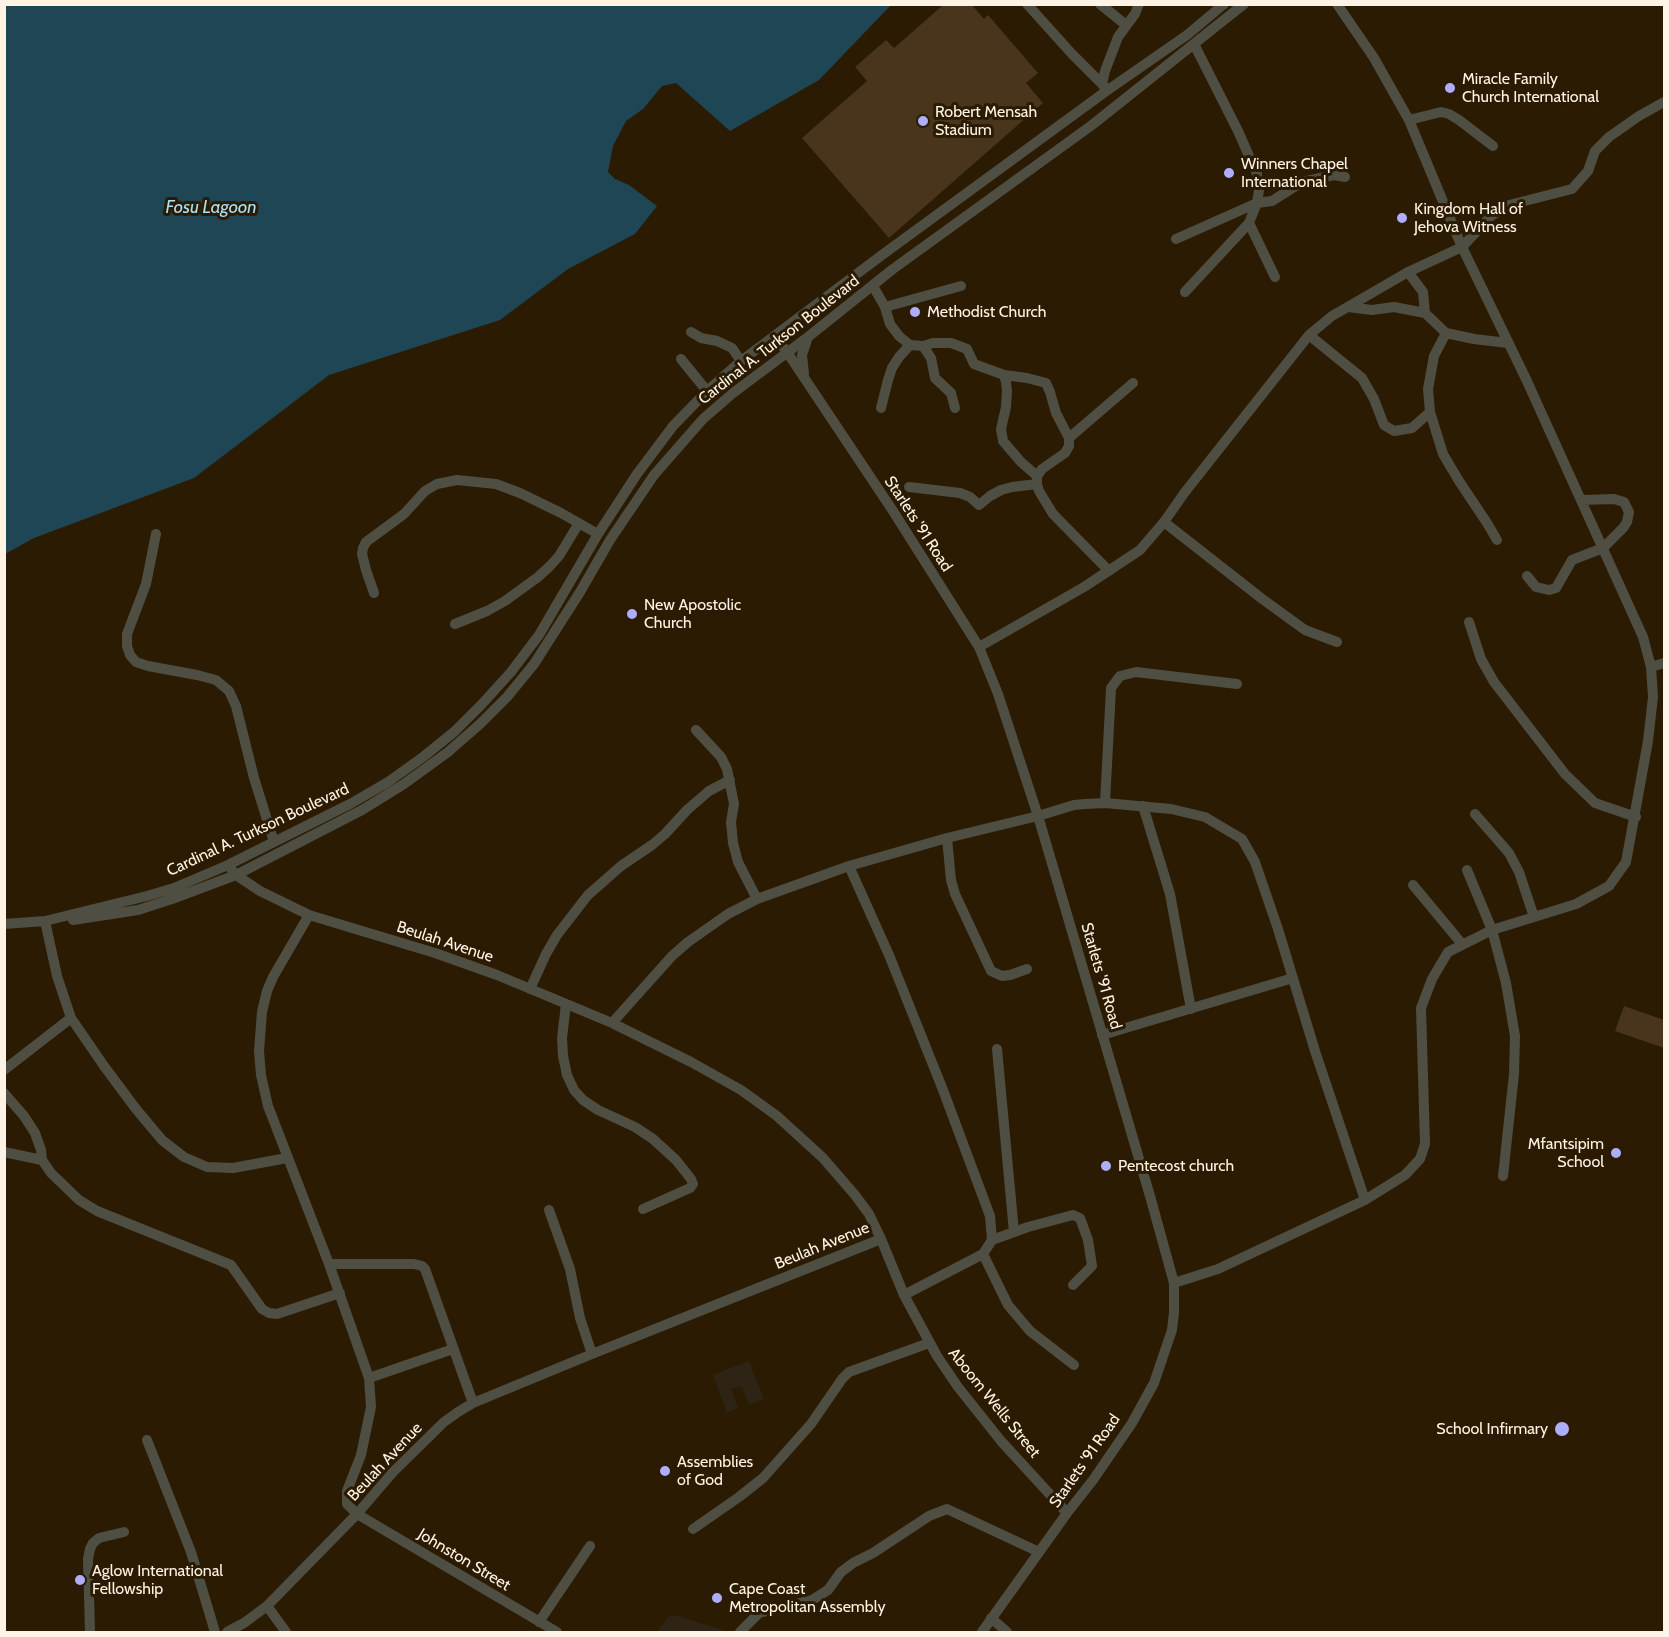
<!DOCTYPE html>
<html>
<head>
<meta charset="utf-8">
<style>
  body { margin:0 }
  #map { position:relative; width:1669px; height:1637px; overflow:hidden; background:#2b1b03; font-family:Cabin,sans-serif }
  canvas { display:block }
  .frame { position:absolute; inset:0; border:6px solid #fef3e4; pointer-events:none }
</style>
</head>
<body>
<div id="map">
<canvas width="1669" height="1637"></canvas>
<div class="frame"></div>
</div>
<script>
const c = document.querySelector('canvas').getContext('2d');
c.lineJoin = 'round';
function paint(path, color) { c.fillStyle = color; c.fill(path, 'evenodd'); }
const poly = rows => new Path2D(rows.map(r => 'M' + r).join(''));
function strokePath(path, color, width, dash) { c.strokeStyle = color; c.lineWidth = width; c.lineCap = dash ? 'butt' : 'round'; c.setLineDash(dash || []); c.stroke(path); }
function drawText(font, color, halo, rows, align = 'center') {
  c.font = font + ' Cabin,sans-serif'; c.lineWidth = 6; c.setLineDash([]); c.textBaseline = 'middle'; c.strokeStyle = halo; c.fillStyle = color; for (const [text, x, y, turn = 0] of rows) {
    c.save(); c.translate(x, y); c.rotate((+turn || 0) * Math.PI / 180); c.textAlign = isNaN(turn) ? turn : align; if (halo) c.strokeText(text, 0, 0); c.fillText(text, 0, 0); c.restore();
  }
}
const commercial = poly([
  [749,1361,764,1399,749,1405,742,1387,731,1388,738,1408,727,1413,713,1375],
  [674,1615,723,1630,724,1632,657,1632,668,1617]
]);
const green = poly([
  [943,5,972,5,984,19,988,15,1038,73,1026,83,1043,103,889,238,802,138,867,81,855,67,886,40,894,48],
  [1624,1006,1664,1020,1664,1048,1615,1031]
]);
const water = poly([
  [5,4,891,4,891,5,819,80,730,131,676,83,662,86,643,109,626,121,613,146,608,172,615,179,629,185,657,206,635,234,568,269,500,320,329,375,194,478,34,538,5,554]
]);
const minor = poly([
  [1027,4,1072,54,1104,86,1105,92],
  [1100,4,1126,25],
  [1337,4,1374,58,1409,120,1462,247,1491,216,1509,205,1572,189,1588,171,1595,151,1609,137,1639,116,1664,102],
  [1102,84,1105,71,1118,37,1135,14,1139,4],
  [1409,120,1441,112,1449,114,1459,120,1493,146],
  [1249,223,1275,277],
  [1176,239,1257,203,1259,190,1257,174,1238,131,1194,44],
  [1408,272,1423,292,1425,313,1446,333,1474,339,1508,343],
  [873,286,885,307,890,324,899,336,910,345,923,346,933,343,951,343,967,349,974,364,1004,375,1027,378,1046,383,1050,392,1056,413,1069,438,1069,446,1065,453,1042,469,1037,476,1037,484,1039,491,1053,514,1109,571],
  [1185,292,1249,223,1257,203,1272,201,1302,182,1334,175,1345,177],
  [885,307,961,286],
  [1348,307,1372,310,1394,307,1425,313],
  [691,332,701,338,717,341,732,348,741,361],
  [1446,333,1434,356,1428,389,1430,412,1443,454,1459,481,1487,523,1497,540],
  [1309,335,1362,378,1374,399,1384,425,1394,431,1412,428,1430,412],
  [775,336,787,352,893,511,979,647,998,694,1038,816,1150,1196,1174,1283,1174,1312,1172,1330,1154,1383,1132,1423,1093,1480,1067,1513,982,1632],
  [923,346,931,358,935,378,951,393,955,408],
  [681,359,707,391],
  [804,374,802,355,808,337],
  [1004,375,1006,382,1007,391,1006,407,1001,429,1003,441,1021,462,1037,476],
  [881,408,888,380,892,368,899,357,910,345],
  [1069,438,1133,383],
  [909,487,960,493,970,497,979,505,990,496,1001,490,1012,487,1037,484],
  [1164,522,1261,598,1305,630,1337,642],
  [156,534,146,584,127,634,127,646,130,655,136,662,148,666,197,675,216,680,229,691,236,706,254,778,274,842],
  [1527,576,1536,587,1549,590,1556,588,1572,560,1603,548,1623,528,1627,522,1629,512,1624,502,1614,499,1581,500],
  [374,593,366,570,362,554,363,548,366,542,404,514,425,491,437,484,457,480,496,484,520,493,561,513,598,534],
  [1469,622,1481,659,1494,682,1565,774,1595,803,1636,817],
  [455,624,487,611,505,601,538,577,549,567,559,556,579,523],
  [979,647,1084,587,1140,550,1164,522,1185,492,1309,335,1332,316,1408,272,1462,247,1526,379,1643,637,1651,667,1653,697,1648,741,1626,862,1609,886,1576,904,1492,930,1448,952,1432,979,1421,1008,1425,1144,1420,1159,1405,1175,1365,1200,1218,1269,1174,1283],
  [1651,667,1664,663],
  [696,730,721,757,727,769,734,804,731,822,733,843,738,862,757,899],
  [1105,803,1111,688,1120,676,1136,672,1237,684],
  [1143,806,1170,894,1191,1009],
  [1475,814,1509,853,1519,872,1534,917],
  [947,838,951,880,955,894,991,971,1002,976,1010,975,1027,969],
  [849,866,947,838,1038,816,1074,805,1085,804,1105,803,1171,809,1205,817,1242,839,1255,862,1278,929,1315,1051,1365,1200],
  [1467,870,1492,930,1506,983,1515,1036,1514,1074,1503,1176],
  [1413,885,1462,944],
  [309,915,273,977,267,991,262,1012,259,1051,261,1075,268,1106,329,1264,369,1378,371,1407,361,1455,347,1491,347,1504,357,1514,557,1632],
  [73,920,138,910,172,899,236,875,362,810,404,784,448,752,480,724,507,697,534,664,580,592,610,540,654,475,703,419,733,393,808,337,893,269,1092,125,1244,4],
  [45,921,57,976,71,1018,104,1066,136,1109,162,1140,184,1157,207,1167,233,1168,287,1158],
  [4,924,45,921,147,896,174,888,228,865,350,804,388,782,423,757,454,732,482,704,511,672,539,635,598,534,637,474,673,426,707,391,741,361,882,255,1105,92,1187,35,1224,4],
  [530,989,546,954,557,935,588,895,621,866,652,845,665,834,687,810,709,791,730,780],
  [566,1004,562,1038,563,1056,567,1075,574,1090,583,1100,598,1110,635,1127,653,1139,676,1160,691,1179,693,1184,690,1188,643,1209],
  [612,1023,672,956,688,942,728,914,757,899,849,866,889,955,943,1090,990,1216,992,1240,983,1254,904,1295],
  [1102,1035,1293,978],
  [997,1049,1014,1232],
  [4,1070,71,1018],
  [4,1093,24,1116,35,1133,41,1150,42,1160,51,1173,79,1200,97,1211,231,1265,262,1309,269,1313,277,1314,340,1293],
  [4,1152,42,1160],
  [549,1210,570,1269,580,1318,592,1354],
  [881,1239,904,1295,937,1356,958,1387,1001,1441,1067,1513],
  [992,1240,1028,1227,1073,1215,1080,1218,1088,1240,1092,1266,1073,1285],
  [983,1254,1008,1305,1030,1331,1074,1365],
  [329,1264,414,1264,422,1266,425,1269,473,1403],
  [369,1378,453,1349],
  [147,1440,191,1552,215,1632],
  [693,1529,739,1497,763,1478,811,1424,842,1379,849,1372,929,1343],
  [267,1606,286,1632],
  [991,1618,1007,1632],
  [539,1622,590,1546],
  [90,1632,88,1559,90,1549,93,1543,99,1538,124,1532],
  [227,1632,244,1623,267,1606,357,1514,393,1472,444,1422,458,1412,473,1403,592,1354,881,1239,869,1214,855,1195,823,1158,777,1116,741,1090,691,1062,612,1023,497,975,435,953,309,915,260,891,236,875,228,865],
  [740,1632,759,1613,812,1600,828,1590,841,1572,853,1563,873,1553,929,1516,947,1509,1039,1552]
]);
const markers = [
  [1450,88,6,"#aeaefa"],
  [923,121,6,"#aeaefa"],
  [1229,173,6,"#aeaefa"],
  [1402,218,6,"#aeaefa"],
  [915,312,6,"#aeaefa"],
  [632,614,6,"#aeaefa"],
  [1616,1153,6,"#aeaefa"],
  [1106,1166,6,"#aeaefa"],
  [1562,1429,8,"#aeaefa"],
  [665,1471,6,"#aeaefa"],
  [80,1580,6,"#aeaefa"],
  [717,1598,6,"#aeaefa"]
];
const poiNames = [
  ["Miracle Family",1462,79],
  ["Church International",1462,97],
  ["Robert Mensah",935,112],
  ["Stadium",935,130],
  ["Winners Chapel",1241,164],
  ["International",1241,182],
  ["Kingdom Hall of",1414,209],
  ["Jehova Witness",1414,227],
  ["Methodist Church",927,312],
  ["New Apostolic",644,605],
  ["Church",644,623],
  ["Mfantsipim",1604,1144,"right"],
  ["School",1604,1162,"right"],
  ["Pentecost church",1118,1166],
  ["School Infirmary",1548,1429,"right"],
  ["Assemblies",677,1462],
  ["of God",677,1480],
  ["Aglow International",92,1571],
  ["Fellowship",92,1589],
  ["Cape Coast",729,1589],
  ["Metropolitan Assembly",729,1607]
];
const streetNames = [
  ["Cardinal A. Turkson Boulevard",779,340,-38],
  ["Starlets '91 Road",918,524,57],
  ["Cardinal A. Turkson Boulevard",258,830,-25],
  ["Beulah Avenue",445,942,18],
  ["Starlets '91 Road",1101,976,74],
  ["Beulah Avenue",822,1246,-22],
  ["Aboom Wells Street",994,1403,51],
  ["Starlets '91 Road",1085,1461,-55],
  ["Beulah Avenue",385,1462,-47],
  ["Johnston Street",464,1560,31]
];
const waterNames = [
  ["Fosu Lagoon",211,208]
];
paint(commercial, '#2e2415');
paint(green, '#48351c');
paint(water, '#1f4655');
strokePath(minor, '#4e4f42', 10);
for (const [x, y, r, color] of markers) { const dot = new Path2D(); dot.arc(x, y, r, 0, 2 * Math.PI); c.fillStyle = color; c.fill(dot); strokePath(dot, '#2b1b03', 2); }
drawText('16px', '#fef3e4', '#2b1b03', poiNames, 'left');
drawText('16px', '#fef3e4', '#2b1b03', streetNames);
drawText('italic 18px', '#a9e1f8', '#2b1b03', waterNames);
</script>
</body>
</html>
